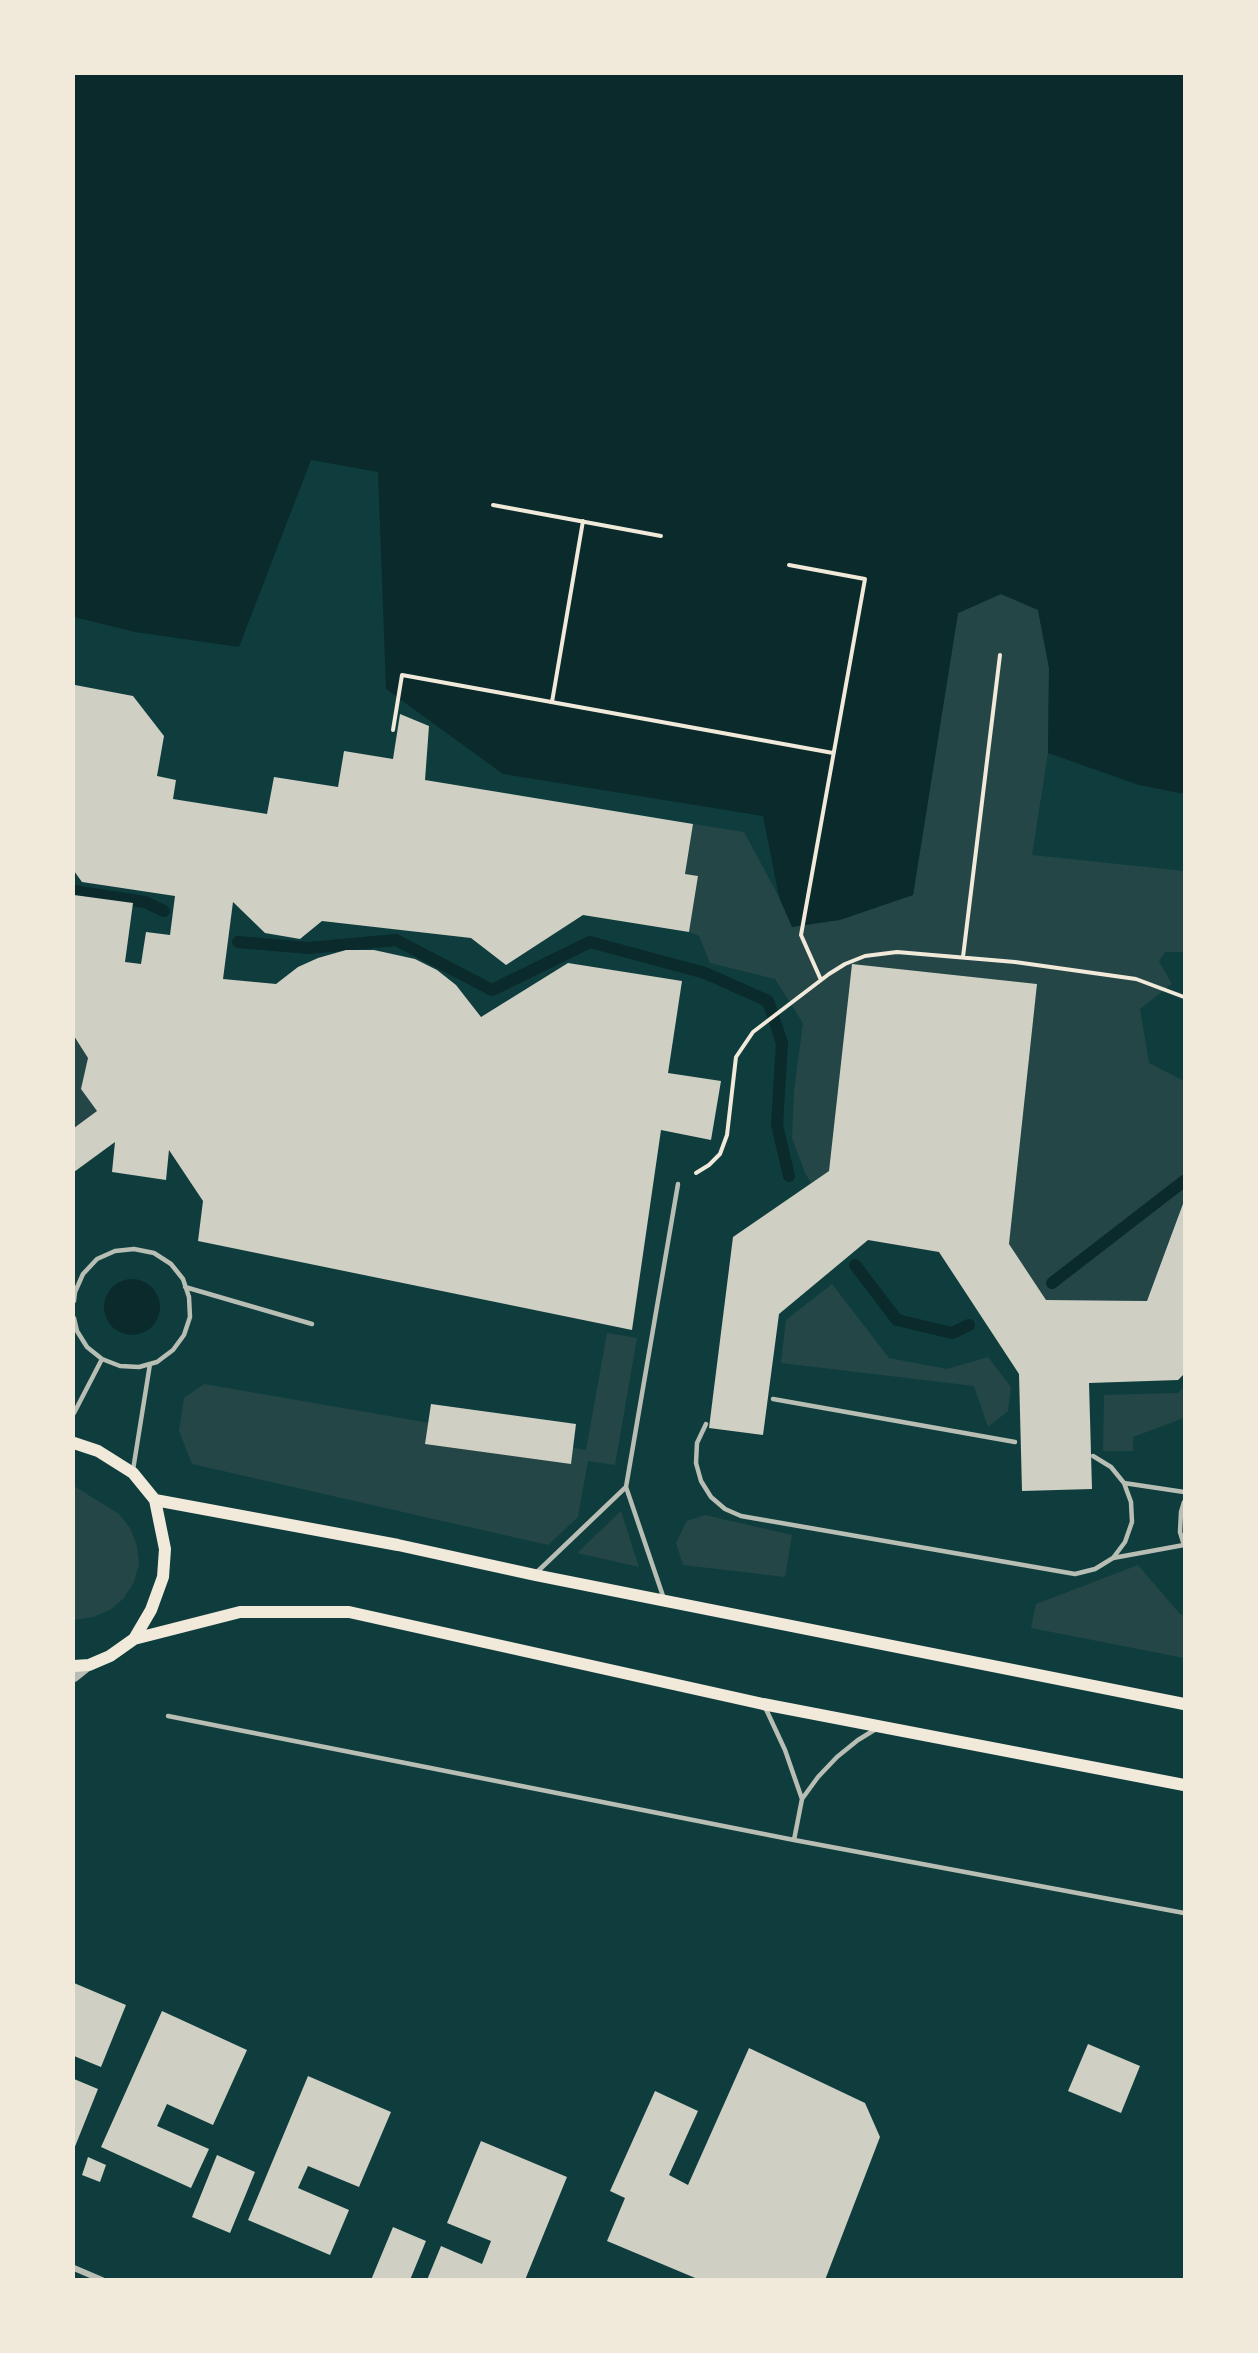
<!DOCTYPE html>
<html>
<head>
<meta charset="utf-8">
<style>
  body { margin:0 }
  #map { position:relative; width:1258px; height:2353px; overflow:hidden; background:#0f3d3e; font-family:Cabin,sans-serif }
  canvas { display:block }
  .frame { position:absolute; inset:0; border:75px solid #f1e9da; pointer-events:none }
</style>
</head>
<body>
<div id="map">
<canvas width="1258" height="2353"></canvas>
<div class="frame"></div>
</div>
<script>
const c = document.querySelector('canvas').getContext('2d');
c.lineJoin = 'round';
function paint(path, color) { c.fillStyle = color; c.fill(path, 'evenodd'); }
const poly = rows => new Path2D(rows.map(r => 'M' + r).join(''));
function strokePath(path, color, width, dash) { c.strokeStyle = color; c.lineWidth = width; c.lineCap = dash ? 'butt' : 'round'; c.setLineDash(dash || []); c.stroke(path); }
const green = poly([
  [1001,594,1038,610,1049,668,1048,753,1032,855,1184,871,1184,952,1165,952,1159,961,1172,984,1140,1009,1149,1063,1184,1081,1184,1200,1147,1301,1046,1300,1009,1244,1037,984,852,964,829,1171,811,1183,805,1173,792,1138,794,1091,803,1023,775,979,710,963,699,936,689,932,698,876,685,874,693,824,744,832,779,897,792,927,913,895,958,613],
  [74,1036,88,1058,97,1111,74,1128],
  [832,1284,889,1358,947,1369,988,1357,1011,1387,1008,1411,988,1427,974,1386,781,1363,786,1320],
  [607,1333,637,1338,615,1465,588,1461,578,1517,548,1545,192,1464,179,1431,184,1398,204,1384,586,1450],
  [1184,1387,1184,1418,1133,1437,1133,1451,1103,1451,1104,1395,1178,1393],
  [74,1486,119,1514,130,1528,137,1546,139,1564,134,1582,124,1598,110,1610,93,1617,74,1620],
  [621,1511,639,1567,577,1553],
  [705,1515,792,1535,785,1577,683,1565,676,1543,687,1521],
  [1138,1565,1180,1614,1184,1615,1184,1658,1031,1628,1036,1604]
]);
const water = poly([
  [74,74,1184,74,1184,794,1139,785,1048,753,1049,668,1038,610,1001,594,958,613,913,895,840,920,792,927,779,897,763,816,503,774,386,689,378,472,311,460,239,647,135,632,74,617],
  '104 1307a28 28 0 1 1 56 0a28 28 0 1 1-56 0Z'
]);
const stream = poly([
  [74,891,145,902,164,911],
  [238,942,308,948,396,940,492,990,590,942,705,973,768,1001,782,1043,777,1125,789,1176],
  [855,1265,897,1320,952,1333,969,1325],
  [1052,1283,1184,1181]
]);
const building = poly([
  [75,685,133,696,164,736,157,776,176,780,173,799,267,814,274,777,338,787,344,751,393,759,400,714,429,726,425,780,693,824,685,874,698,876,689,932,583,915,506,965,471,938,322,921,300,939,265,933,233,902,223,979,276,984,298,967,318,958,346,950,374,950,415,959,437,970,456,985,481,1017,568,963,682,981,668,1073,721,1081,711,1140,661,1130,632,1330,198,1241,203,1201,169,1150,166,1180,112,1172,115,1142,74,1172,74,1128,97,1111,81,1089,88,1058,74,1036,74,895,133,903,125,962,141,964,146,932,170,935,175,896,82,882,74,871],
  [852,964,1037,984,1009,1244,1046,1300,1147,1301,1184,1201,1184,1374,1178,1380,1089,1383,1092,1489,1022,1491,1019,1374,939,1252,868,1240,779,1314,763,1435,709,1428,733,1237,829,1171],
  [431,1404,576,1424,571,1464,425,1444],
  [74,1983,126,2005,101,2067,74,2056],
  [162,2011,247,2050,213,2125,167,2104,157,2126,209,2149,191,2188,101,2147],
  [1088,2044,1140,2066,1121,2113,1068,2091],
  [749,2048,865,2103,880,2137,825,2280,700,2280,607,2241,625,2198,610,2191,655,2091,698,2111,669,2175,688,2185],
  [308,2076,391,2112,359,2187,308,2166,298,2188,349,2210,330,2255,248,2220],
  [74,2079,98,2089,74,2149],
  [481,2141,567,2177,525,2280,427,2280,441,2246,482,2264,491,2241,447,2223],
  [217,2155,255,2172,230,2233,192,2217],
  [88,2157,106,2165,100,2182,82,2175],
  [393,2227,426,2241,410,2280,371,2280]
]);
const path = poly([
  [493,505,661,536],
  [789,565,865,579,801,935,821,980],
  [552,702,583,521],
  [393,730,402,675,833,753],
  [963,957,1000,655],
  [696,1173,709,1165,720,1154,727,1135,736,1057,753,1032,829,974,845,964,865,956,897,952,1015,962,1136,979,1184,997]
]);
const service = poly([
  [185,1287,312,1324],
  [74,1301,75,1292,83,1274,97,1259,115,1251,134,1249,154,1253,171,1264,183,1279,189,1297,190,1317,184,1335,173,1350,157,1362,139,1367,120,1366,102,1359,87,1347,77,1331,74,1318],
  [773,1399,1015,1442],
  [74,1413,102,1359],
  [706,1424,697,1443,696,1463,701,1481,711,1497,725,1509,741,1516,1075,1574,1095,1569,1113,1558,1125,1542,1132,1522,1131,1502,1124,1483,1111,1467,1093,1456],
  [133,1470,150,1364],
  [1124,1483,1184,1492],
  [1113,1558,1184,1545,1180,1532,1181,1512,1184,1502],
  [537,1572,626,1487],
  [664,1599,626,1487,678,1184],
  [765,1707,785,1750,802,1799],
  [168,1716,794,1840,1184,1913],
  [794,1840,802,1799,818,1777,837,1757,858,1740,876,1729]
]);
const minor = poly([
  [74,2268,102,2280]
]);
const tertiary = poly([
  [74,1677,89,1665]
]);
const secondary = poly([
  [74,1443,98,1451,133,1473,155,1500,165,1549,163,1577,151,1610,134,1639,110,1656,89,1665,74,1666],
  [155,1500,398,1545,535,1575,1184,1704],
  [134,1639,240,1612,349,1612,763,1704,1184,1785]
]);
paint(green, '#244646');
paint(water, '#0a2a2b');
strokePath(stream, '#0a2a2b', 12);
paint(building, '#cfcfc3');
strokePath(path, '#f1e9da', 4);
strokePath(service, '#b8beb3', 4.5);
strokePath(minor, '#b8beb3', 6);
strokePath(tertiary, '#b8beb3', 10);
strokePath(secondary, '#f1e9da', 12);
</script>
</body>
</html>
